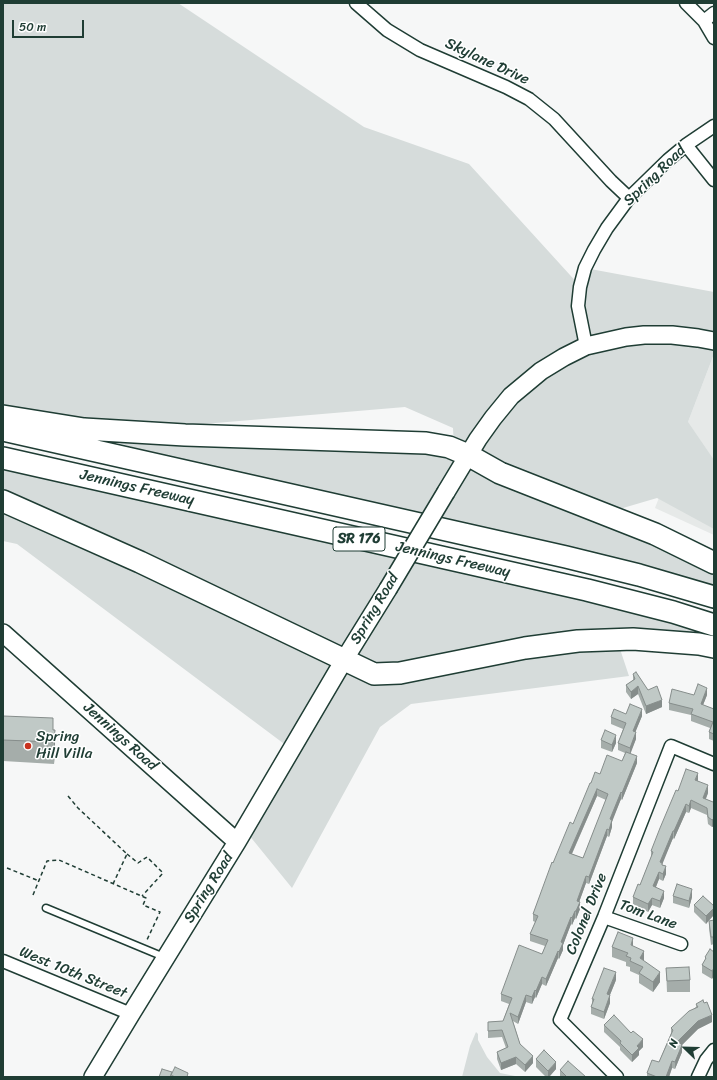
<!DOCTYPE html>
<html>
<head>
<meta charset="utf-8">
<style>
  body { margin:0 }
  #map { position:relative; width:717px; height:1080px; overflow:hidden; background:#f6f7f7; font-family:Sriracha,sans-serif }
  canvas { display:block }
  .frame { position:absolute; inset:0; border:4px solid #1f3d34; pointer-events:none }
  .north { position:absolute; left:665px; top:1028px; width:40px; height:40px; -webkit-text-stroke:3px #fff; paint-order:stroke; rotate:293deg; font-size:11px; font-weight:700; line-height:16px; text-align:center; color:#1f3d34 }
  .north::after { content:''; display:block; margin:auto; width:14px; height:18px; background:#1f3d34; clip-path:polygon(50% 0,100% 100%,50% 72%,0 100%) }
  .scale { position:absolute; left:12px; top:20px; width:72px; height:18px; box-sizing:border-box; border:2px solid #1f3d34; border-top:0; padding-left:5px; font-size:12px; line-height:14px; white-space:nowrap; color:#1f3d34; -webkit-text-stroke:3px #fff; paint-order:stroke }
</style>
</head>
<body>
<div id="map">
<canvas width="717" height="1080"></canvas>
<div class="frame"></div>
<div class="north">N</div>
<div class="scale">50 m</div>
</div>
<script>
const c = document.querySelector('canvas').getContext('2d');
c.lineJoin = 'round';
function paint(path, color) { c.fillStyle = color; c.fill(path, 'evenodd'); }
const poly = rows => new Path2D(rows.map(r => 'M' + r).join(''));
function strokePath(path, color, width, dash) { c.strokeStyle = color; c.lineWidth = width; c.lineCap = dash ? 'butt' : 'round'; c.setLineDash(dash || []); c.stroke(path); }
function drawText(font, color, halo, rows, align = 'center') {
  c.font = font + ' Sriracha,sans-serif'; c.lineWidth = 3; c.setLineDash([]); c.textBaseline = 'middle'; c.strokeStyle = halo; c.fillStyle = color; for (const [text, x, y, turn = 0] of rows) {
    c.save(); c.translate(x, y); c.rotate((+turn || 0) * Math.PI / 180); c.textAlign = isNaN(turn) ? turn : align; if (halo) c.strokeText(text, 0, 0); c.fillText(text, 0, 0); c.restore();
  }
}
const built = poly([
  [714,354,714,535,655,508]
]);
const green = poly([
  [3,3,178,3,364,127,469,164,580,286,585,268,714,292,714,354,688,422,714,460,714,529,657,498,606,513,714,569,714,592,381,516,107,440,454,449,453,428,405,407,180,426,3,416],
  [3,458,714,625,714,647,617,640,629,676,411,704,380,727,292,888,244,829,291,749,17,544,3,541],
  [476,1032,478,1034,478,1040,487,1057,500,1073,520,1077,462,1077,470,1046]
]);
const path = poly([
  [68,796,78,808,127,854,113,884],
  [127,854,138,863,147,857,163,873,142,896],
  [7,868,39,881],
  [33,895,47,861,59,860,146,898,143,905,160,912,146,942]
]);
const lane = poly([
  [46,908,164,957]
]);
const street = poly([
  [356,3,387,30,420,50,506,87,529,99,554,119,611,181,629,198],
  [686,3,704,21,714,38],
  [704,21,714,13],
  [686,145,714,180],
  [586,346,578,306,580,287,585,268,594,250,607,228,629,198,668,160,686,145,714,126],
  [604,917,681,944],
  [3,961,131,1014],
  [617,1077,560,1020,604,917,671,746,714,764],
  [698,1077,706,1060,714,1050]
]);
const secondary = poly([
  [446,492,478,439,493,418,511,396,541,371,564,357,586,346,626,337,644,335,672,335,698,338,714,341],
  [3,633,237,842],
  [93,1077,131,1014,237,842,344,660,388,589]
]);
const highway = poly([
  [3,416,84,429,185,435,426,443,449,447,468,455,500,473,655,534,714,563],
  [3,430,566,557,639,575,714,597],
  [3,458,587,590,673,612,714,625],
  [3,501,140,562,374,674,400,673,525,648,578,641,633,639,699,644,714,647]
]);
const secondaryBridge = poly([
  [388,589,446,492]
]);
const wall = poly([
  [633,674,648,690,662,707,646,714,638,694,631,699,626,692,626,685,633,680],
  [694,695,707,695,703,705,714,709,714,741,709,739,709,732,710,728,691,721,691,715,669,710,669,703],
  [626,714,642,716,635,732,636,739,630,753,637,763,622,800,621,799,612,820,612,827,609,837,607,836,589,884,586,883,579,902,580,909,576,919,575,918,572,925,571,924,563,945,563,950,559,959,558,958,546,986,542,984,536,998,535,997,532,1004,526,1002,518,1024,513,1021,520,1044,533,1063,525,1072,516,1064,501,1070,497,1059,497,1052,506,1048,502,1037,488,1038,488,1022,503,1021,509,1004,501,1001,501,994,542,954,545,946,530,941,530,934,535,922,533,921,533,914,553,863,573,824,591,783,600,774,622,761,625,753,618,750,618,743,623,729,611,724,611,717],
  [597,796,606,800,583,858,572,854],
  [3,716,55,730,54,764,3,761],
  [601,740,616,743,612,752,601,748],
  [698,780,698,781,708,793,706,799,713,802,714,802,714,826,712,827,708,824,707,815,691,808,689,813,686,812,674,839,673,838,662,863,662,865,666,874,663,881,659,879,656,887,664,898,660,908,652,905,648,912,633,904,633,897,640,885,651,857,651,851,678,791],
  [673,896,692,897,689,908,673,903],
  [694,905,714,906,706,924,694,912],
  [714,920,714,944,711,945,709,928,709,921],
  [633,946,644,961,660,982,653,992,639,983,639,975,630,971,630,967,626,966,626,962,612,957,612,947],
  [714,952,712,979,702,973,702,965,705,960,705,957],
  [666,968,690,980,690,992,667,992],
  [616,980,610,995,610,1003,604,1019,591,1014,591,1007,592,1004,592,999],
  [696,1004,712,1022,698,1029,682,1045,682,1052,675,1069,672,1068,669,1077,647,1077,647,1073,659,1062,671,1033,671,1028,696,1007],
  [604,1025,643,1047,639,1051,639,1055,632,1062,620,1050,620,1047,604,1032],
  [536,1059,556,1069,549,1077,546,1077,536,1067],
  [560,1070,586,1077,560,1077]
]);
const shadedWall = poly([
  [638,686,638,694,631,699,631,692],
  [707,688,707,695,701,710,701,704],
  [662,700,662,707,646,714,646,706],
  [642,709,642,716,633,738,633,731],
  [55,730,55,752,54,764,54,742],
  [636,732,636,739,630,755,630,748],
  [616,735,616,743,612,752,612,745],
  [637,756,637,763,622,800,622,793],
  [698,773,698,780,695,787,695,780],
  [708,785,708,793,703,805,703,798],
  [597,789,597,796,569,860,569,853],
  [621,792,621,799,612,822,612,820,612,827,609,837,609,830,610,819],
  [691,800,691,808,689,813,689,806],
  [686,804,686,812,674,839,674,831],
  [714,818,714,826,712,827,712,820],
  [607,829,607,836,589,884,589,877],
  [673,831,673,838,660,870,660,862],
  [666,866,666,874,663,881,663,874],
  [659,872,659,879,653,894,653,886],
  [586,876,586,883,577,908,577,901],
  [692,889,692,897,689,908,689,901],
  [664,891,664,898,660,908,660,901],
  [652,898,652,905,648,912,648,904],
  [580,902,580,909,576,919,576,911],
  [714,908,714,915,706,924,706,916],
  [575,911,575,918,572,925,572,918],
  [571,917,571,924,563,945,563,950,559,959,559,952,561,942],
  [633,938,633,948,631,945],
  [558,951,558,958,546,986,546,979],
  [644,951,644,961,640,958],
  [714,968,714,976,712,979,712,971],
  [616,972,616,980,607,1002,607,994],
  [660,972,660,982,653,992,653,982],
  [542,977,542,984,536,998,536,991],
  [535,990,535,997,532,1004,532,997],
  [526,995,526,1002,518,1024,518,1017],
  [610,995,610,1003,604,1019,604,1012],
  [712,1015,712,1022,698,1029,682,1045,682,1052,675,1069,676,1043,698,1021],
  [643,1039,643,1047,639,1051,639,1055,632,1062,632,1055,637,1046],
  [533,1056,533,1063,525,1072,525,1065],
  [516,1057,516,1064,501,1070,501,1063],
  [672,1061,672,1068,669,1077,666,1077],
  [556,1062,556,1069,549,1077,548,1077,548,1071]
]);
const building = poly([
  [636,672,648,690,657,686,662,700,646,706,638,686,631,692,626,685,635,679,633,674,636,672],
  [698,684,707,688,701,704,714,709,714,734,709,732,713,722,691,714,693,709,669,703,672,689,694,695,698,684],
  [630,704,642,709,633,731,636,732,630,748,618,743,626,723,611,717,614,709,626,714,630,704],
  [3,716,53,718,53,730,55,730,54,742,3,740,3,716],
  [605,730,616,735,612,745,601,740,605,730],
  [626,752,637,756,622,793,621,792,610,819,612,820,609,830,607,829,589,877,586,876,577,901,580,902,576,911,575,911,572,918,571,917,561,942,563,943,559,952,558,951,546,979,542,977,536,991,535,990,532,997,526,995,518,1017,510,1013,520,1044,533,1056,525,1065,516,1057,501,1063,497,1052,508,1047,502,1030,488,1031,488,1022,503,1021,512,998,501,994,519,945,542,954,548,940,530,934,538,916,533,914,552,862,553,863,570,822,573,824,590,783,591,783,595,772,600,774,607,755,622,761,626,752],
  [597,789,608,794,583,858,569,853,597,789],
  [686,769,698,773,695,780,708,785,703,798,713,802,714,802,714,818,712,820,708,817,707,808,691,800,689,806,686,804,674,831,673,831,660,862,662,863,662,865,666,866,663,874,659,872,653,886,664,891,660,901,652,898,648,904,633,897,638,884,640,885,653,852,651,851,660,828,676,790,678,791,686,769],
  [677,884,692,889,689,901,673,896,677,884],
  [703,896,714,906,714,908,706,916,694,905,703,896],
  [714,920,714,937,711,937,709,921,714,920],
  [618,932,633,938,631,945,644,951,640,958,660,972,653,982,639,973,643,967,630,961,631,958,626,956,628,953,612,947,618,932],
  [710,949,714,952,714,968,712,971,702,965,706,958,705,957,710,949],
  [689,967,690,980,667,981,666,968,689,967],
  [604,968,616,972,607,994,610,995,604,1012,591,1007,594,999,592,999,604,968],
  [703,1000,704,1003,707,1002,712,1015,698,1021,676,1043,682,1045,675,1062,672,1061,666,1077,657,1077,647,1073,652,1060,659,1062,673,1030,671,1028,689,1011,698,1007,696,1004,703,1000],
  [614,1015,631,1033,633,1031,643,1039,637,1046,639,1048,632,1055,620,1043,621,1041,604,1025,614,1015],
  [544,1050,556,1062,548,1071,536,1059,544,1050],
  [568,1061,586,1077,567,1077,560,1070,568,1061],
  [175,1067,188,1073,187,1077,175,1077,171,1075,175,1067],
  [162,1069,172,1072,170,1077,159,1077,162,1069]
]);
const markers = [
  [28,746,4,"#c8321e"]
];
const shields = [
  [359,539,52]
];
const shieldNames = [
  ["SR 176",359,539]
];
const streetNames = [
  ["Skylane Drive",487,62,25],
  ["Spring Road",655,176,-44],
  ["Jennings Freeway",137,488,13],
  ["Jennings Freeway",453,560,13],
  ["Spring Road",375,609,-59],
  ["Jennings Road",120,737,42],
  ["Spring Road",209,888,-58],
  ["Colonel Drive",587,914,-68],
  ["Tom Lane",648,915,20],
  ["West 10th Street",73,973,22]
];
const poiNames = [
  ["Spring",36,737],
  ["Hill Villa",36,754]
];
paint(built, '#e6e9e8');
paint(green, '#d6dcdb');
strokePath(lane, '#1f3d34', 9);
strokePath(street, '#1f3d34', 15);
strokePath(secondary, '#1f3d34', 20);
strokePath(highway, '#1f3d34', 24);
strokePath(path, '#1f3d34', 1.5, [4, 3]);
strokePath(lane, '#fff', 6);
strokePath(street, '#fff', 12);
strokePath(secondary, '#fff', 17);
strokePath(highway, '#fff', 21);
strokePath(secondaryBridge, '#1f3d34', 20, []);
strokePath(secondaryBridge, '#fff', 17);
paint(wall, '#a5adaa');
paint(shadedWall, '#868d8b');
paint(building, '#c0c9c6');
strokePath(building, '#868d8b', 1);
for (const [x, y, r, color] of markers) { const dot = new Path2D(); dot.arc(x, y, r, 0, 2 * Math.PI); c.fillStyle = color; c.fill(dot); strokePath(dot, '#fff', 1.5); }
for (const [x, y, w] of shields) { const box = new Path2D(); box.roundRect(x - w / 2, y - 12, w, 24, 3); c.fillStyle = '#fff'; c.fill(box); strokePath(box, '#1f3d34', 1); }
drawText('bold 14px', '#1f3d34', null, shieldNames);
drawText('15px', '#1f3d34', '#fff', streetNames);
drawText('15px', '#1f3d34', '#fff', poiNames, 'left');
</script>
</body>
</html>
